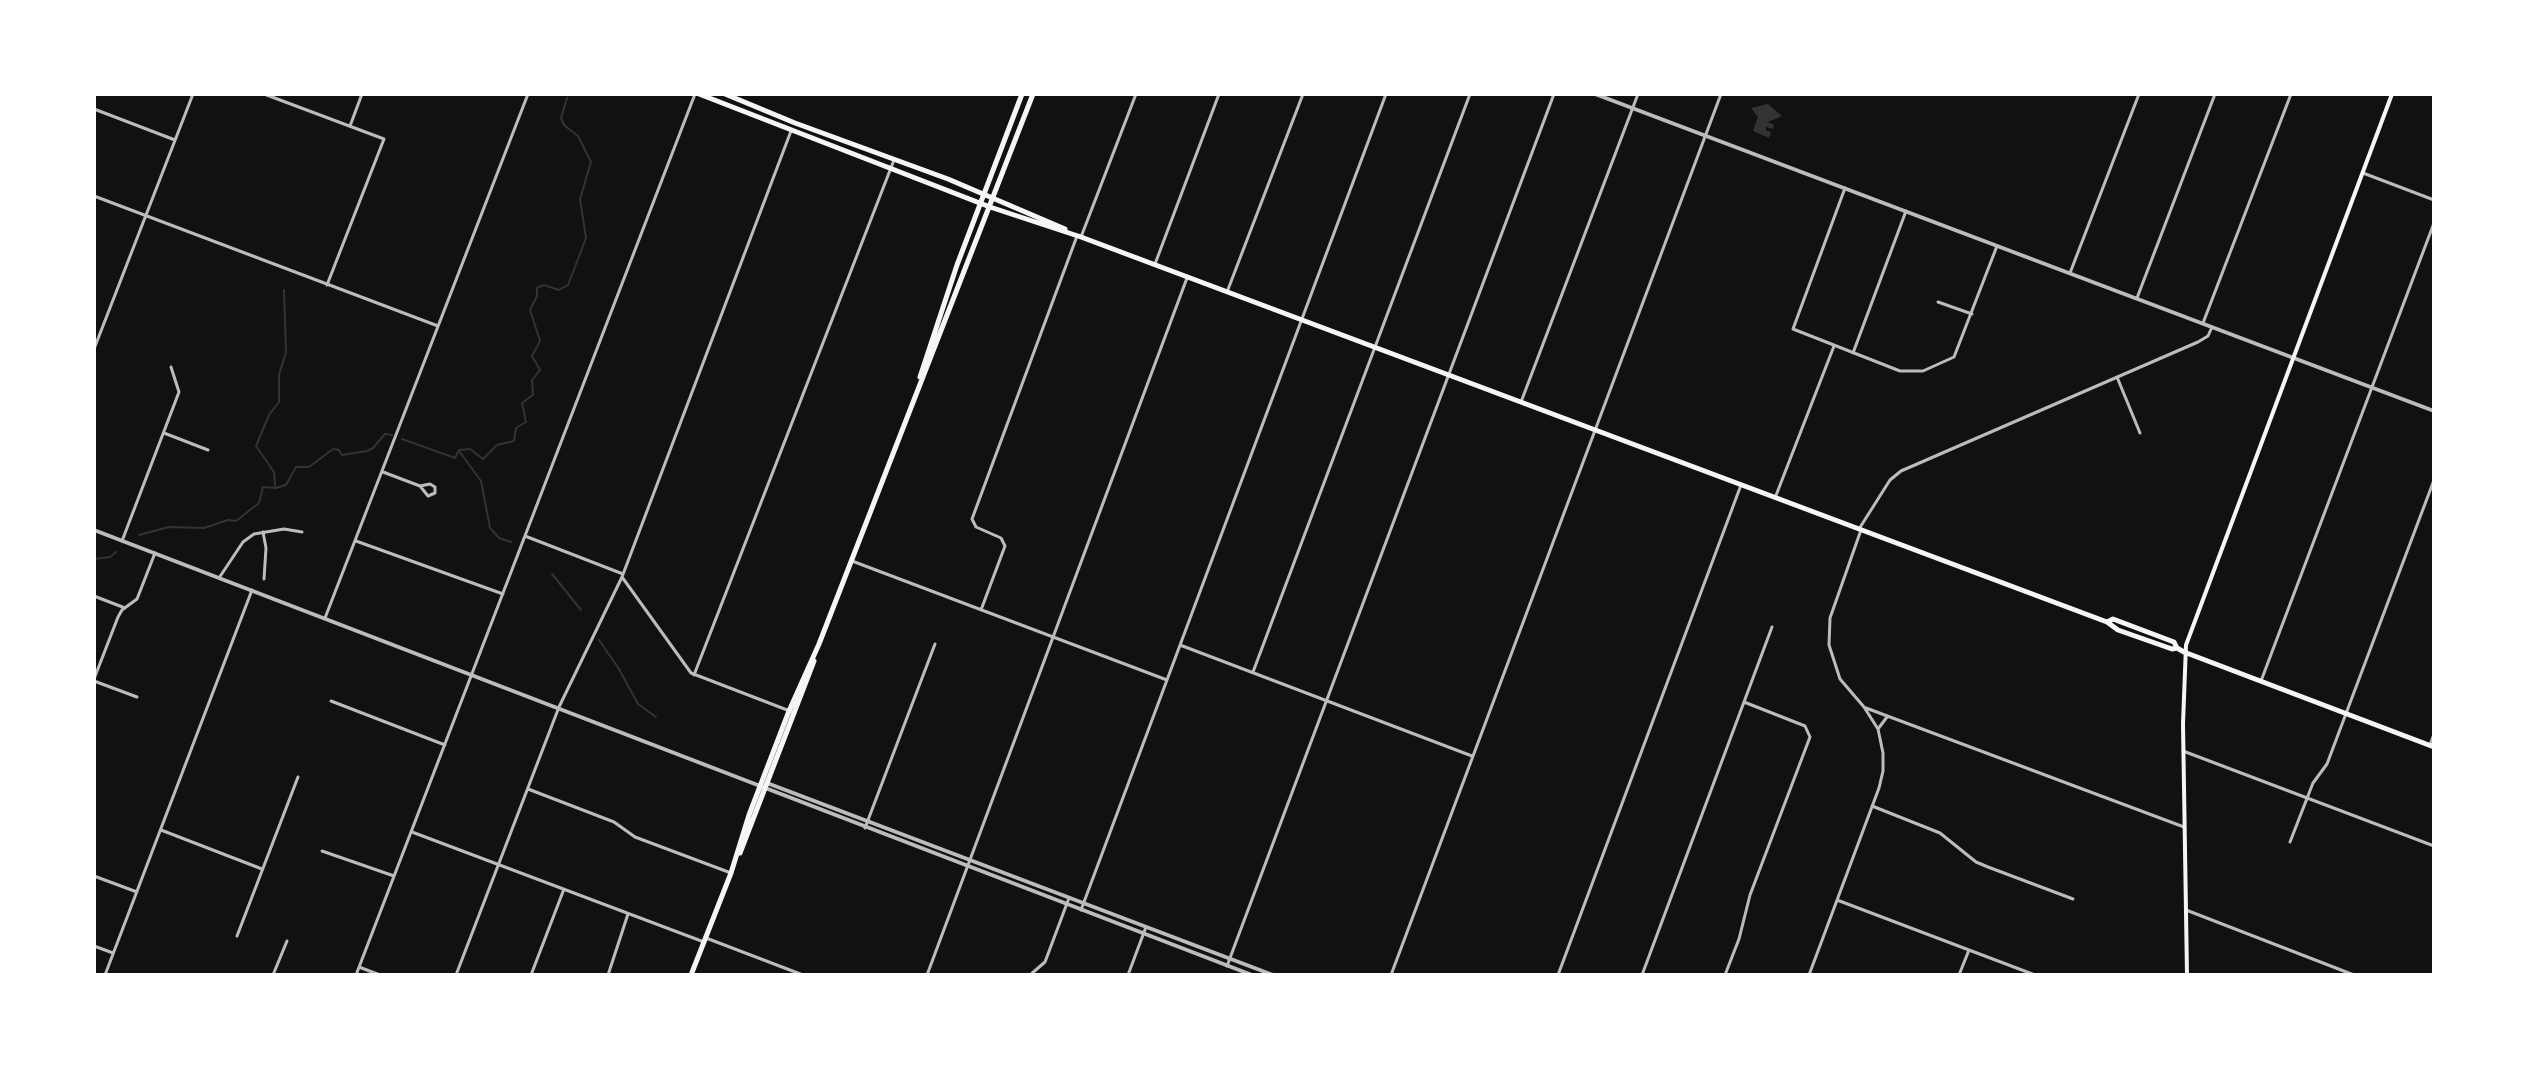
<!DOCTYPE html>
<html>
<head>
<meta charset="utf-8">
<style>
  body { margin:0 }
  #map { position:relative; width:2528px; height:1069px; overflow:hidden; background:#111; font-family:Jost,sans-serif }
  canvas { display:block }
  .frame { position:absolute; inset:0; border:96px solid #fff; pointer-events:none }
</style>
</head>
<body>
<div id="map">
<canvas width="2528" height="1069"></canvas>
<div class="frame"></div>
</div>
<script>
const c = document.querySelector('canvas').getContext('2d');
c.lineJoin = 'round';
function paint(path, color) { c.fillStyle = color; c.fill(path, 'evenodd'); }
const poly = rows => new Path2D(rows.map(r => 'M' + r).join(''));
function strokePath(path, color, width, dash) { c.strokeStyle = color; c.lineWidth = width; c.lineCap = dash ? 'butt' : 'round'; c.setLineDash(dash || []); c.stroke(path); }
const water = poly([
  [1768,104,1782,116,1768,122,1774,125,1773,129,1766,127,1766,130,1771,132,1769,138,1753,131,1758,117,1751,108]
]);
const stream = poly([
  [402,439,455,458,459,450,470,449,483,459,497,445,514,441,516,428,526,422,522,403,533,395,532,380,540,370,532,356,540,341,530,310,537,296,537,288,544,285,559,290,568,285,586,238,580,199,591,162,578,136,564,125,561,118,567,98],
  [459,451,481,481,490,528,499,538,511,542],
  [275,486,274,472,256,446,269,415,279,402,279,375,286,352,284,290],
  [139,535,169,527,204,528,228,520,236,521,259,503,263,487,276,488,286,485,296,467,309,467,333,449,339,450,342,455,367,451,373,448,385,434,392,435],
  [94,559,110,557,116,552],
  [552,574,581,610],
  [599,640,619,669,638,704,656,717]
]);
const minor = poly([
  [264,94,384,139,327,285],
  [94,109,175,140],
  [350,126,362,94],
  [2363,173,2434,200],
  [1845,188,1793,329,1900,371,1923,371,1954,357,1997,246],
  [94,196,438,326],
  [1081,237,1136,94],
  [1155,264,1219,94],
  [2070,273,2139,94],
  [1227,292,1303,94],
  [2137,298,2215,94],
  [1938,302,1972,314],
  [2203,323,2291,94],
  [94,349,193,94],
  [1853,353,1906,211],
  [2117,377,2140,433],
  [1521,402,1638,94],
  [164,433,208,450],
  [383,472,420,486,430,484,435,487,435,493,428,496,420,486],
  [1775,498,1834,346],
  [1859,529,1890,480,1901,471,2198,342,2208,336,2212,327],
  [263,532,266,548,264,579],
  [525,536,623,574],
  [122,541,179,392,171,367],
  [356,541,503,594],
  [852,561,1167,680],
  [622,577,691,673,795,713],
  [219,578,243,542,254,534,284,529,302,532],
  [94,596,125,608],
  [981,610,1005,546,1001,538,976,527,972,519,1077,236],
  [325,618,528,94],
  [1180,645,1472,756],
  [1253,672,1470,94],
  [694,675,894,160],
  [94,679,118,617,122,610,137,599,155,553],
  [94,681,137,697],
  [2261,681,2434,223],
  [331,701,445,745],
  [1866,708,2184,827],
  [1878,729,1887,717],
  [2430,745,2434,734],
  [2183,751,2434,846],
  [528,789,614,822,635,837,731,873],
  [1872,806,1940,833,1976,862,1988,867,2073,899],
  [865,828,935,644],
  [161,830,262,869],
  [412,832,704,942],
  [2290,842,2313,783,2327,764,2434,480],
  [322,851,394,876],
  [94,876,137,892],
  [1837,900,2035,975],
  [1081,910,1386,94],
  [2186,910,2354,975],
  [237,936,298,777],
  [706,938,803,975],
  [94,946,113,953],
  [1227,966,1554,94],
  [359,967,380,975],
  [105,975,252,590],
  [273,975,287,941],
  [356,975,695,94],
  [456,975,559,707,622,577,791,131],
  [531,975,564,889],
  [608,975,628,914],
  [927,975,1187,278],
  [1030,975,1045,962,1069,898],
  [1128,975,1146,927],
  [1391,975,1721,94],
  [1558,975,1741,485],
  [1642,975,1772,627],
  [1725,975,1739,939,1750,895,1810,737,1805,726,1744,702],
  [1809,975,1879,788,1883,771,1883,753,1878,729,1864,707,1840,679,1829,645,1830,618,1861,530],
  [1959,975,1969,950]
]);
const tertiary = poly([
  [1595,94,2434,411],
  [94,530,1252,975],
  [767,783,1273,975]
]);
const secondary = poly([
  [2187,975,2183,724,2186,645,2392,94]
]);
const primary = poly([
  [699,94,990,207,1081,237,2107,622,2118,630,2172,649,2177,648],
  [725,94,795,123,948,179,1065,229],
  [920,377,957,265,1022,94],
  [2107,622,2113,619,2174,642,2177,648,2184,652,2434,747],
  [740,853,814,661],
  [731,873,749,815,789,711,819,644,1033,94],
  [691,975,731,873]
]);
paint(water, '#333');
strokePath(stream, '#333', 2);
strokePath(minor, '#bcbcbc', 3);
strokePath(tertiary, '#bcbcbc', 4);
strokePath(secondary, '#f5f5f5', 4);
strokePath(primary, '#f5f5f5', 5);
</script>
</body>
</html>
